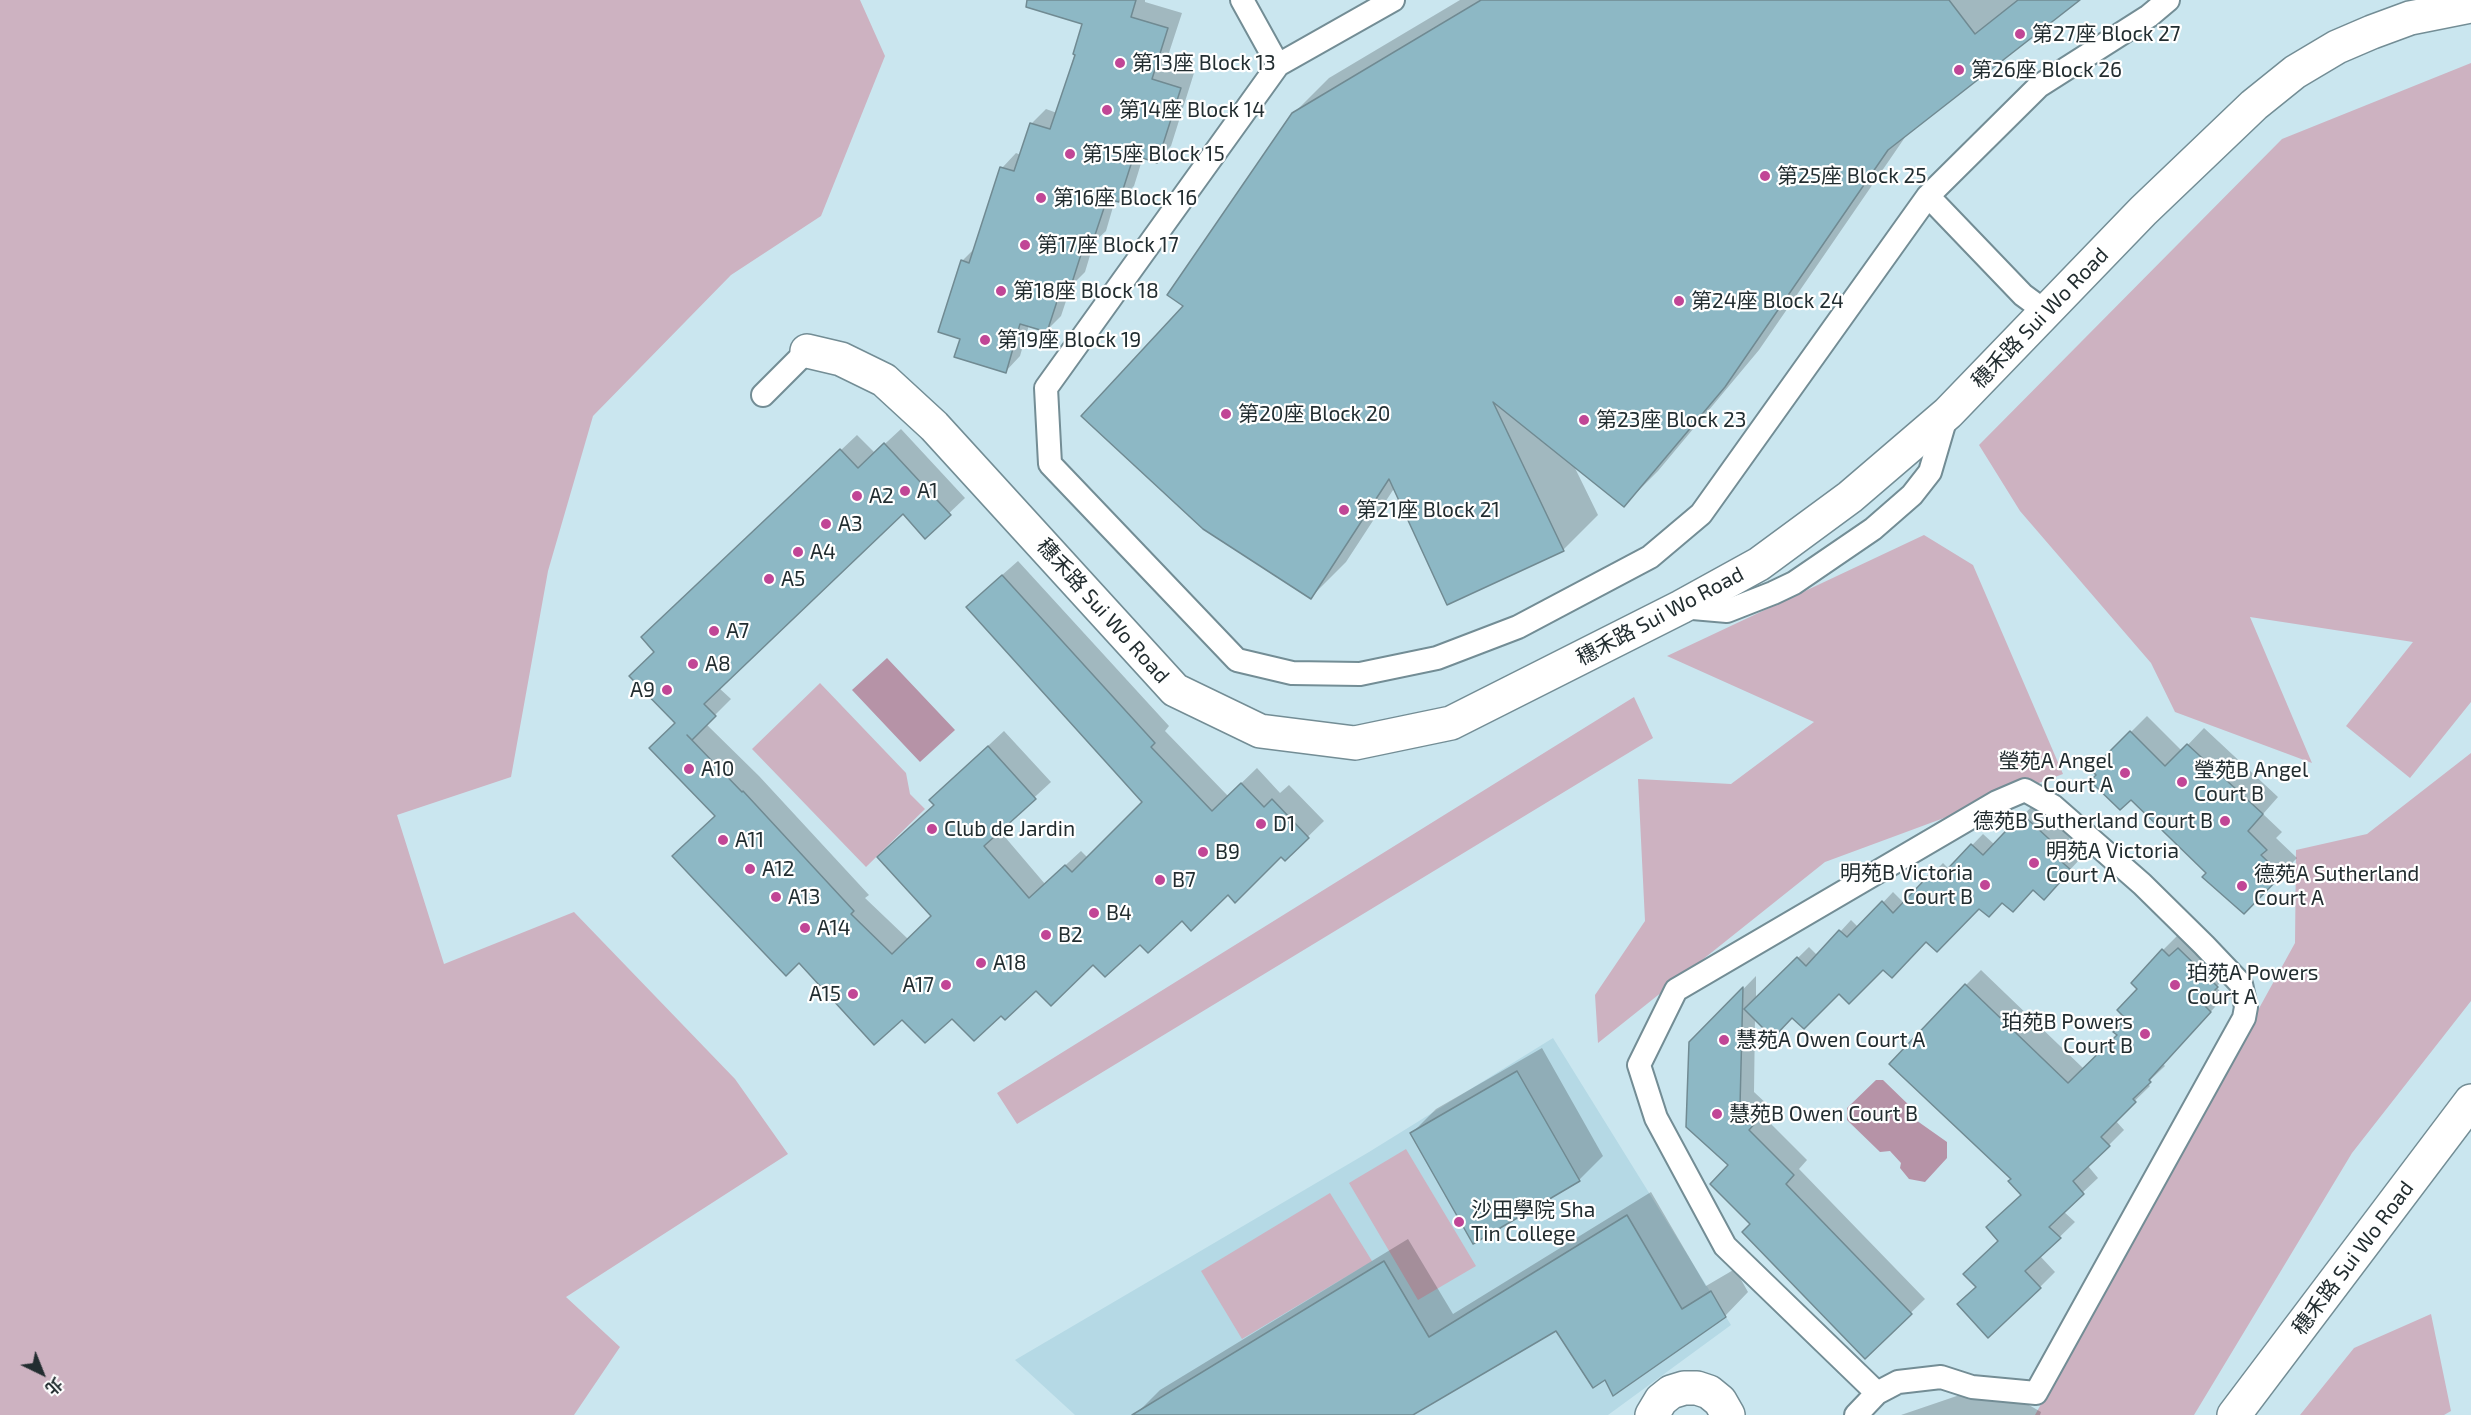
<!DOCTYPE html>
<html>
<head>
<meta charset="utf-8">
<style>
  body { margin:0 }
  #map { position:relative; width:2471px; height:1415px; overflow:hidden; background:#cae6ef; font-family:"Exo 2","Noto Sans TC",sans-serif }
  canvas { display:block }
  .north { position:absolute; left:12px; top:1343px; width:60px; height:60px; -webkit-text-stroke:4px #fff; paint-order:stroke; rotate:137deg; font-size:16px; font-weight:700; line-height:24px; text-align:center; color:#222d30 }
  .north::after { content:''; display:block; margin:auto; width:21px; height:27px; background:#222d30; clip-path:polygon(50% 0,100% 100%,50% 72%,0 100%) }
</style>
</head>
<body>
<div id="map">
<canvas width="2471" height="1415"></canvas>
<div class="north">北</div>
</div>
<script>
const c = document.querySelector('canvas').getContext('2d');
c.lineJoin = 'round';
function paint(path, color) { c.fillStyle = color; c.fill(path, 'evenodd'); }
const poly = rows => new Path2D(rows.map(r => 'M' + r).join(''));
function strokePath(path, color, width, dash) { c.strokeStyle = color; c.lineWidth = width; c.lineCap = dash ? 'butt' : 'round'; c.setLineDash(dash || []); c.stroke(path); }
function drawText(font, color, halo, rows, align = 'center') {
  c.font = font + ' "Exo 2","Noto Sans TC",sans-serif'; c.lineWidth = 4.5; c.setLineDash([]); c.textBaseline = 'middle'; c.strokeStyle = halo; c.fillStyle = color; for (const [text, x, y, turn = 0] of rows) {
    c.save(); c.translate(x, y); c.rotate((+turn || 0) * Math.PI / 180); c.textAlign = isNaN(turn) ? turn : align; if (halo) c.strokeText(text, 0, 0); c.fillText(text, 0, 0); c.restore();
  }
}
const built = poly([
  [1553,1038,1731,1325,1608,1415,1075,1415,1015,1360,1369,1152]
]);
const green = poly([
  [0,0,860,0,885,56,821,216,731,275,593,416,548,571,511,777,397,815,444,964,574,912,735,1079,788,1154,566,1297,620,1347,574,1415,0,1415],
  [2471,63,2471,702,2410,778,2346,726,2413,642,2250,617,2312,763,2175,712,2151,663,2020,511,1979,445,2282,139],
  [1924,535,1973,565,2063,774,1825,862,1598,1043,1595,995,1645,921,1638,779,1731,784,1814,722,1667,656],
  [820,683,906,773,910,794,925,809,866,867,752,749],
  [1634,697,1653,738,1017,1124,997,1093],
  [2471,753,2471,1001,2352,1153,2194,1415,2035,1415,2295,943,2296,850,2367,834],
  [1406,1149,1476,1266,1418,1300,1349,1183],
  [1330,1193,1372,1261,1242,1339,1201,1271],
  [2431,1314,2451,1411,2444,1415,2300,1415,2354,1348]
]);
const water = poly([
  [887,658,955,730,920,762,852,690],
  [1876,1080,1883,1080,1913,1109,1913,1118,1947,1142,1947,1158,1925,1182,1909,1179,1900,1168,1901,1163,1890,1151,1880,1152,1847,1120,1847,1108]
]);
const shadow = poly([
  [1073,0,1145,0,1145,2,1182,13,1165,65,1194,73,1171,146,1156,161,1143,157,1134,186,1119,201,1115,200,1106,231,1094,242,1085,272,1071,286,1061,316,1046,331,1029,325,1020,356,1006,371,962,338,962,261,975,248,1002,168,1016,153,1021,155,1031,124,1046,109,1057,113,1084,23],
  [1460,0,2078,0,1910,130,1759,350,1658,471,1624,505,1574,466,1598,515,1563,550,1395,487,1346,562,1311,597,1185,306,1293,114,1329,78],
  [901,429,965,498,925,536,903,512,719,688,731,699,706,724,759,776,869,895,865,898,908,939,932,916,935,804,946,785,1004,731,1051,782,999,830,1045,884,1081,851,1088,858,1144,802,984,591,1018,561,1169,726,1165,731,1228,796,1257,768,1280,793,1289,785,1324,821,1285,859,1281,855,1228,892,1140,943,1036,988,1001,1014,952,1017,717,816,677,723,656,652,659,622,857,435,875,453],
  [2147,716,2182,751,2204,728,2278,797,2263,814,2282,832,2276,838,2297,858,2244,912,2205,877,2208,873,2131,798,2097,776,2093,770],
  [2034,804,2070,838,2065,844,2080,859,2054,887,2034,888,1980,907,1883,968,1792,1016,1755,1018,1754,1092,1769,1106,1762,1115,1807,1160,1799,1169,1925,1299,1865,1357,1753,1224,1691,1043,1756,976,1756,999,1809,947,1818,956,1851,920,1859,928,1893,892,1904,903,1943,863,1949,869,1983,834,1995,845],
  [2178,935,2232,971,2216,987,2225,996,2163,1064,2165,1066,2147,1083,2150,1086,2115,1120,2124,1130,2088,1166,2098,1178,2063,1211,2075,1222,2040,1256,2055,1272,2040,1287,1977,1287,2022,1194,2013,1178,1966,985,1981,970,2084,1069,2119,1035,2128,1018,2140,989,2163,950],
  [1542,1048,1603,1156,1579,1180,1412,1133,1436,1109],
  [1651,1192,1706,1286,1735,1269,1748,1292,1725,1316,1606,1378,1556,1329,1410,1415,1136,1414,1160,1390,1408,1239,1453,1314],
  [1989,1385,1996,1386,2041,1412,2040,1415,1901,1415]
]);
const building = poly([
  [1027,0,1136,0,1131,17,1168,28,1152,79,1181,88,1157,163,1134,155,1119,202,1107,199,1091,247,1084,245,1070,289,1062,286,1047,332,1020,324,1006,373,954,357,960,339,938,332,961,260,969,263,1000,167,1014,171,1030,123,1050,129,1075,55,1073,54,1082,24,1026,7,1027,0],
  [1481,0,1949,0,1975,34,2018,0,2080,0,1888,150,1725,387,1624,507,1493,402,1564,551,1447,605,1389,479,1311,599,1203,529,1081,416,1183,306,1167,295,1292,113,1481,0],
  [884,443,951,515,925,539,903,514,704,704,716,716,692,740,687,735,742,792,743,791,854,911,851,914,892,954,931,916,877,857,934,805,929,800,988,746,1036,799,984,846,1029,898,1065,865,1072,872,1142,802,966,607,1002,575,1155,743,1151,747,1212,811,1241,783,1264,807,1272,799,1309,838,1285,861,1281,857,1235,903,1228,895,1191,931,1182,921,1148,953,1140,945,1105,977,1093,965,1051,1006,1036,991,1005,1020,1001,1016,974,1041,952,1019,925,1043,902,1020,874,1045,799,963,786,976,703,889,672,856,715,816,649,748,675,723,629,676,654,652,641,637,840,449,858,468,884,443],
  [2130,731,2165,766,2187,744,2263,814,2248,831,2267,850,2261,855,2282,875,2244,914,2202,877,2206,873,2131,800,2120,810,2090,781,2096,775,2091,770,2130,731],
  [2022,814,2061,850,2055,856,2071,870,2044,900,2033,890,2013,912,2002,903,1989,917,1979,909,1937,952,1926,942,1892,978,1883,970,1849,1004,1839,994,1804,1029,1792,1018,1773,1038,1744,1009,1797,957,1806,966,1839,930,1847,937,1882,901,1893,913,1931,873,1938,879,1971,844,1983,855,2022,814],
  [2178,948,2218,987,2202,1003,2211,1012,2149,1080,2151,1082,2133,1099,2136,1102,2101,1137,2110,1146,2073,1181,2084,1194,2049,1227,2061,1238,2025,1271,2041,1288,1988,1338,1957,1304,1976,1287,1963,1274,1998,1241,1986,1227,2021,1195,2008,1181,2011,1179,1889,1064,1965,984,2068,1083,2117,1035,2113,1032,2126,1019,2117,1010,2137,989,2131,983,2162,949,2169,956,2178,948],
  [1743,987,1740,1106,1757,1121,1749,1130,1794,1175,1786,1184,1912,1314,1865,1359,1742,1232,1750,1224,1710,1184,1728,1165,1686,1127,1689,1042,1743,987],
  [1517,1071,1580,1181,1473,1244,1410,1133,1517,1071],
  [1627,1215,1682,1309,1711,1291,1726,1317,1613,1396,1605,1380,1593,1388,1556,1331,1413,1415,1132,1415,1384,1261,1429,1337,1627,1215]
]);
const lane = poly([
  [1242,0,1278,65],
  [1393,0,1278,65,1046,388,1050,464,1237,660,1292,673,1360,674,1437,658,1518,627,1650,557,1701,514,1928,196,2039,86,2149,16,2168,0],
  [1928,196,2023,295,2046,312],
  [763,395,807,351],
  [1681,607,1727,611,1773,593,1794,583,1873,529,1912,495,1930,472,1947,414],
  [1856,1415,1877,1393,1898,1382,1941,1377,1972,1387,2036,1393,2244,1018,2246,1007,2241,984,2204,945,2142,884,2053,806,2025,790,1997,802,1676,990,1639,1065,1656,1118,1725,1246,1877,1393]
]);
const street = poly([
  [1652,1415,1661,1400,1671,1392,1684,1388,1697,1388,1709,1392,1720,1401,1728,1415]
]);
const secondary = poly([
  [807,351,841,359,884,380,934,426,1175,690,1260,731,1355,743,1451,723,1681,607,1759,564,1850,497,1948,413,2143,211,2254,105,2295,72,2337,47,2372,32,2410,18,2471,6],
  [2234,1415,2471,1101]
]);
const markers = [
  [2020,34,6,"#c14696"],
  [1120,63,6,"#c14696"],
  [1959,70,6,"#c14696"],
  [1107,110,6,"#c14696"],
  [1070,154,6,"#c14696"],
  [1765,176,6,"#c14696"],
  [1041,198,6,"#c14696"],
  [1025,245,6,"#c14696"],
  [1001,291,6,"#c14696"],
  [1679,301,6,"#c14696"],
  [985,340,6,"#c14696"],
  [1226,414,6,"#c14696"],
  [1584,420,6,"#c14696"],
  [905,491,6,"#c14696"],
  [857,496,6,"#c14696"],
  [1344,510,6,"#c14696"],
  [826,524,6,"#c14696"],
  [798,552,6,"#c14696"],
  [769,579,6,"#c14696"],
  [714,631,6,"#c14696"],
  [693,664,6,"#c14696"],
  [667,690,6,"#c14696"],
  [689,769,6,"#c14696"],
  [2125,773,6,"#c14696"],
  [2182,782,6,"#c14696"],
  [2225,821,6,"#c14696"],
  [1261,824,6,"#c14696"],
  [932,829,6,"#c14696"],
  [723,840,6,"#c14696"],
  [1203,852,6,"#c14696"],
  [2034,863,6,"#c14696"],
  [750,869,6,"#c14696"],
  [1160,880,6,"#c14696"],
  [1985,885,6,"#c14696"],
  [2242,886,6,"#c14696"],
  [776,897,6,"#c14696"],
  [1094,913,6,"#c14696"],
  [805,928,6,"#c14696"],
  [1046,935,6,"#c14696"],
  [981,963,6,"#c14696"],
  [946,985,6,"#c14696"],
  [2175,985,6,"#c14696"],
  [853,994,6,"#c14696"],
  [2145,1034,6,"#c14696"],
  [1724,1040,6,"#c14696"],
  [1717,1114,6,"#c14696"],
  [1459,1222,6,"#c14696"]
];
const poiNames = [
  ["第27座 Block 27",2032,34],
  ["第13座 Block 13",1132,63],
  ["第26座 Block 26",1971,70],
  ["第14座 Block 14",1119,110],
  ["第15座 Block 15",1082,154],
  ["第25座 Block 25",1777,176],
  ["第16座 Block 16",1053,198],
  ["第17座 Block 17",1037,245],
  ["第18座 Block 18",1013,291],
  ["第24座 Block 24",1691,301],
  ["第19座 Block 19",997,340],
  ["第20座 Block 20",1238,414],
  ["第23座 Block 23",1596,420],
  ["A1",917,491],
  ["A2",869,496],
  ["第21座 Block 21",1356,510],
  ["A3",838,524],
  ["A4",810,552],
  ["A5",781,579],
  ["A7",726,631],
  ["A8",705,664],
  ["A9",655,690,"right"],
  ["瑩苑A Angel",2113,761,"right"],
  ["Court A",2113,785,"right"],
  ["A10",701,769],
  ["瑩苑B Angel",2194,770],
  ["Court B",2194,794],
  ["德苑B Sutherland Court B",2213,821,"right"],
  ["D1",1273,824],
  ["Club de Jardin",944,829],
  ["A11",735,840],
  ["明苑A Victoria",2046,851],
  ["Court A",2046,875],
  ["B9",1215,852],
  ["A12",762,869],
  ["明苑B Victoria",1973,873,"right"],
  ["Court B",1973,897,"right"],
  ["德苑A Sutherland",2254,874],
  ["Court A",2254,898],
  ["B7",1172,880],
  ["A13",788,897],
  ["B4",1106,913],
  ["A14",817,928],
  ["B2",1058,935],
  ["A18",993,963],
  ["珀苑A Powers",2187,973],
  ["Court A",2187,997],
  ["A17",934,985,"right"],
  ["A15",841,994,"right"],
  ["珀苑B Powers",2133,1022,"right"],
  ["Court B",2133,1046,"right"],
  ["慧苑A Owen Court A",1736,1040],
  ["慧苑B Owen Court B",1729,1114],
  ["沙田學院 Sha",1471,1210],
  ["Tin College",1471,1234]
];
const streetNames = [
  ["穗禾路 Sui Wo Road",2040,318,-46],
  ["穗禾路 Sui Wo Road",1103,611,48],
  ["穗禾路 Sui Wo Road",1660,616,-28],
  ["穗禾路 Sui Wo Road",2353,1258,-53]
];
paint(built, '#b5d9e5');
paint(green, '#cdb2c1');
paint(water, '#b693a7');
paint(shadow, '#0003');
paint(building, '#8db8c5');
strokePath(building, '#708a92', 1.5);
strokePath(lane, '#738d95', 26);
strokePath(street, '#738d95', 36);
strokePath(secondary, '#738d95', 36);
strokePath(lane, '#fff', 22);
strokePath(street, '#fff', 33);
strokePath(secondary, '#fff', 33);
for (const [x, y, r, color] of markers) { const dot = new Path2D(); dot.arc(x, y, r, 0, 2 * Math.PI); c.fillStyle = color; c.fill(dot); strokePath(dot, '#fff', 2); }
drawText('21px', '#222d30', '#fff', poiNames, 'left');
drawText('21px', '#222d30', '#fff', streetNames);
</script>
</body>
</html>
